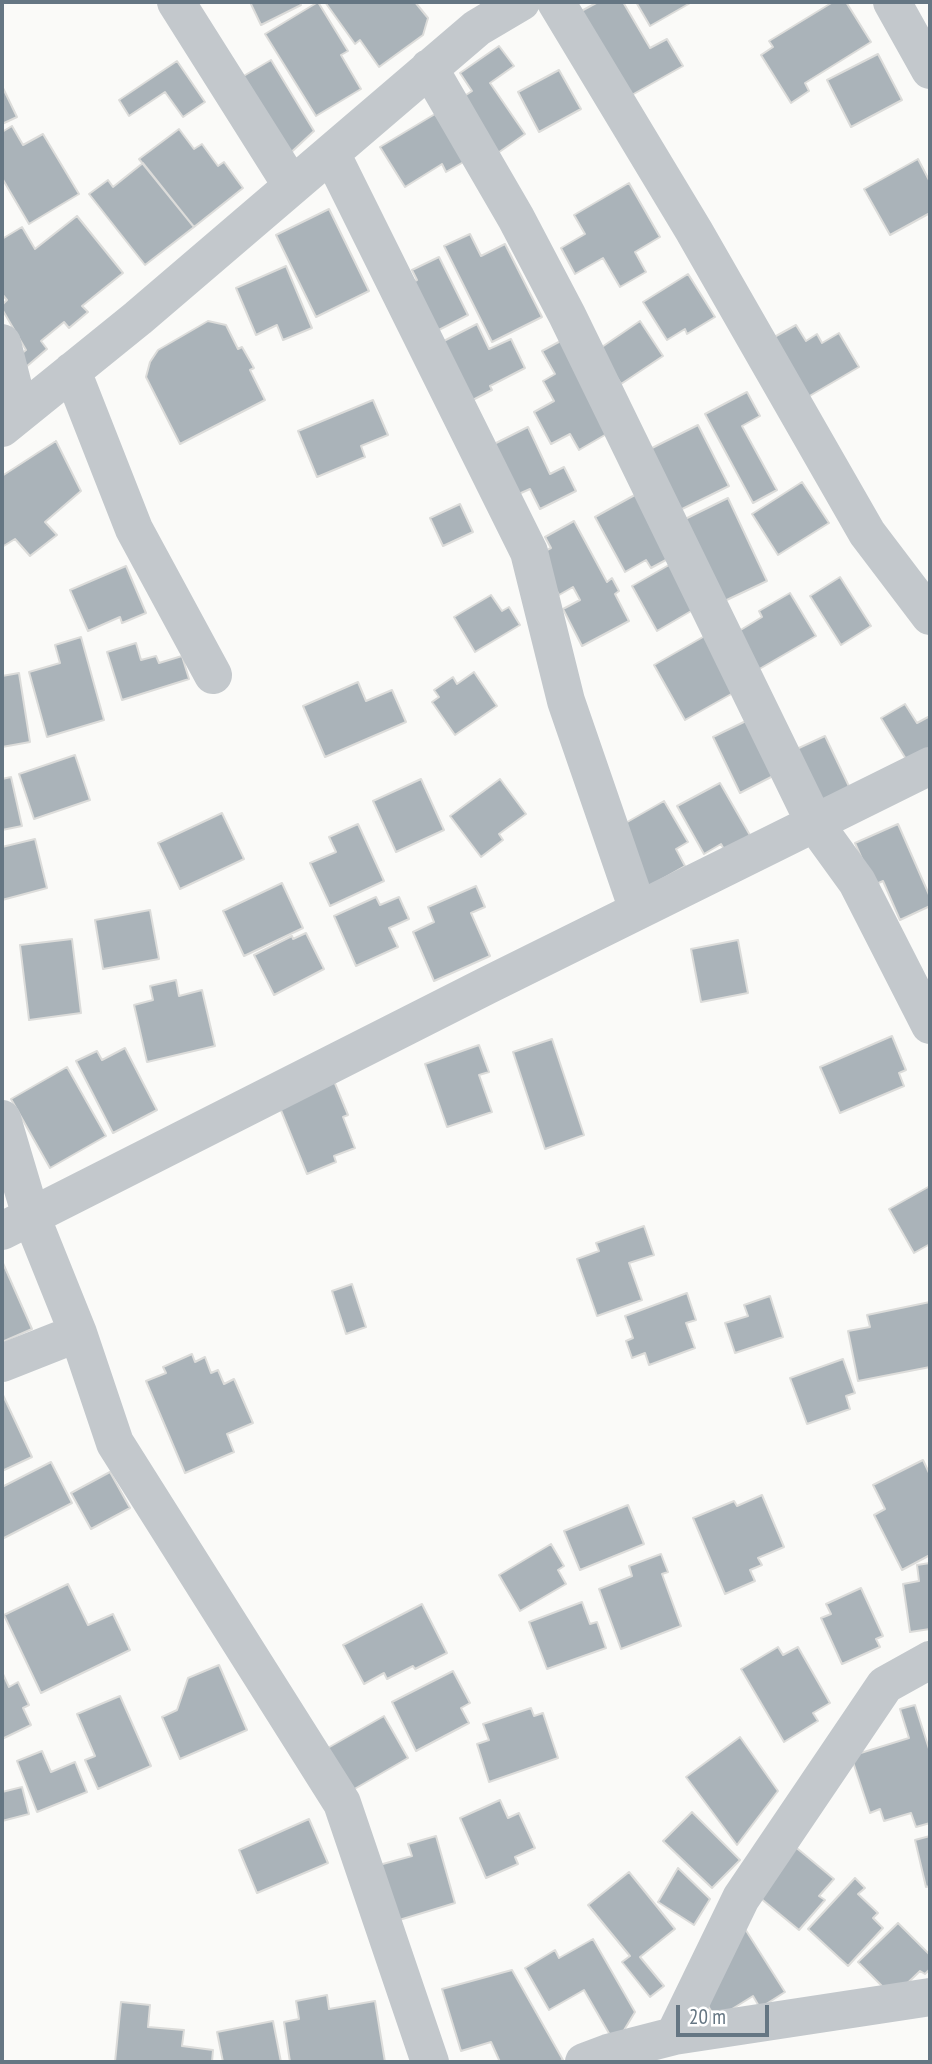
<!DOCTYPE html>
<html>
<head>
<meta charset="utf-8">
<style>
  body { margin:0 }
  #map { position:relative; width:932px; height:2064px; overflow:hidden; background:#fafaf8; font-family:"PT Sans Narrow",sans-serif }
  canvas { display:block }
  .frame { position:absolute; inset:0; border:4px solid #657683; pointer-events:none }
  .scale { position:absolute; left:676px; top:2005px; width:93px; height:32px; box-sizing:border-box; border:4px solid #657683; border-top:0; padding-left:9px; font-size:21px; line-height:24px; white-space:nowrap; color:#657683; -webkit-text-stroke:5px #fff; paint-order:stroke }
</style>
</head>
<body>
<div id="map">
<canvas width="932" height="2064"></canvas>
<div class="frame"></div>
<div class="scale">20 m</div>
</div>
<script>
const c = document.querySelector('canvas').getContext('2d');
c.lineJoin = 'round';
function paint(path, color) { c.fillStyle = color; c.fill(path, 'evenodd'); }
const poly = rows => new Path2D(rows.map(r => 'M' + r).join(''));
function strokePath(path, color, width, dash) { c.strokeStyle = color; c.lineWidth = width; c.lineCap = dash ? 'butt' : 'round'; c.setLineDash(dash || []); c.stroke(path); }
const building = poly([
  [250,2,299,2,301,5,261,25,250,2],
  [318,2,348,51,341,55,361,89,316,116,265,34,318,2],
  [325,2,415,2,428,18,423,35,379,67,360,40,355,44,325,2],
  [598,2,623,2,650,48,667,39,683,66,623,100,574,15,598,2],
  [636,2,692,2,650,26,636,2],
  [833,2,846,2,871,42,805,83,809,91,791,103,761,55,773,47,769,41,833,2],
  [499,46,514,66,490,83,525,134,495,155,457,101,472,91,460,73,499,46],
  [878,54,902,100,851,127,827,80,878,54],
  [271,60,314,131,285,158,235,81,271,60],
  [177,61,205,102,183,117,165,92,129,116,119,100,177,61],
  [559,70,581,109,539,132,518,92,559,70],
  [2,86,17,117,2,124,2,86],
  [435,114,467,160,446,172,442,164,405,187,380,147,435,114],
  [12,126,23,145,43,134,79,194,29,224,2,178,2,132,12,126],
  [179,129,194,149,202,144,218,166,224,162,243,188,194,227,139,159,179,129],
  [918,159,930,182,930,213,890,235,864,189,918,159],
  [143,163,194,227,145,265,89,194,108,180,113,187,143,163],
  [629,183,660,237,635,252,646,272,620,287,603,258,575,274,561,248,585,234,574,215,629,183],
  [329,209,369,291,316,317,276,235,329,209],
  [77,216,123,273,82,306,88,312,69,328,64,322,41,341,47,349,19,373,11,362,26,350,2,309,2,305,7,300,2,294,2,239,22,227,35,249,77,216],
  [470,234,481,256,505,244,542,317,492,342,444,246,470,234],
  [439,257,468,315,429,335,404,286,417,280,412,270,439,257],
  [286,266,312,328,283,340,277,325,256,335,236,288,286,266],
  [688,274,715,317,687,334,685,329,667,340,643,302,688,274],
  [208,321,226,325,238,349,242,347,254,368,250,370,265,400,180,444,146,377,150,362,158,350,208,321],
  [640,321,663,356,621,384,599,349,640,321],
  [477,324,489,349,511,339,525,368,490,386,492,390,463,405,434,346,477,324],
  [796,325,806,341,817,334,822,343,839,333,859,367,801,401,767,341,796,325],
  [568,337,610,432,579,450,570,434,551,444,534,412,554,401,543,381,555,374,542,351,568,337],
  [747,392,760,416,742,426,777,490,753,503,705,414,747,392],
  [373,400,388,435,361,446,365,457,317,477,298,431,373,400],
  [698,425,729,486,674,513,644,452,698,425],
  [528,427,550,474,564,467,576,491,540,509,530,489,512,497,488,447,528,427],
  [56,441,81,491,45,522,57,535,30,556,15,539,2,547,2,476,56,441],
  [802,482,829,523,778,555,752,514,802,482],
  [642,491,677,554,651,568,646,560,625,572,595,517,642,491],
  [728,498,767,581,716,605,677,523,728,498],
  [460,504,473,532,443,546,430,518,460,504],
  [574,521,607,582,612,578,619,591,615,594,629,621,582,646,563,609,580,600,573,587,559,595,537,555,551,548,545,537,574,521],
  [669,565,698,607,657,631,632,586,669,565],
  [126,566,146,613,122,623,120,617,88,631,70,590,126,566],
  [840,577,871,626,841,645,810,596,840,577],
  [790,593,816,636,756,671,734,634,762,617,759,611,790,593],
  [491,595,502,611,509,607,520,625,475,652,454,617,491,595],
  [710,633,742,688,685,720,654,665,710,633],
  [81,637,104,720,47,737,29,672,60,663,55,645,81,637],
  [136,643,141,660,156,656,159,663,182,656,189,679,122,700,107,652,136,643],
  [474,672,497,706,455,735,432,702,439,697,434,690,453,677,457,684,474,672],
  [19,673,30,742,2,747,2,676,19,673],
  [358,682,366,701,392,690,406,722,325,757,303,706,358,682],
  [905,704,917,723,930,716,930,751,909,764,881,718,905,704],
  [752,718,779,773,740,793,713,737,752,718],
  [825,736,855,799,818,817,788,753,825,736],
  [75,755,90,800,34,819,19,774,75,755],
  [11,777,22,826,2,830,2,779,11,777],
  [421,779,444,830,396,852,373,801,421,779],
  [500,779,526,814,499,834,503,840,481,857,450,816,500,779],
  [720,783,751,837,725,851,721,844,704,854,677,806,720,783],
  [664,801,688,842,676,849,685,866,648,887,615,829,664,801],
  [222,813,244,859,180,889,158,843,222,813],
  [358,824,384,881,330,906,310,863,336,852,329,837,358,824],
  [898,824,930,897,930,906,900,920,883,881,867,888,866,868,855,843,898,824],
  [35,839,47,888,2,900,2,847,35,839],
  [282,883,303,928,244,956,223,911,282,883],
  [476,886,485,907,471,913,490,956,434,981,413,932,434,922,428,907,476,886],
  [376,897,380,905,399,897,409,919,389,928,398,947,356,966,334,916,376,897],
  [150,910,159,959,103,969,95,920,150,910],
  [306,933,324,969,274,995,254,955,292,936,293,939,306,933],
  [72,939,81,1013,29,1020,20,945,72,939],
  [738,940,748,993,701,1002,691,949,738,940],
  [176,980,179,996,202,990,215,1046,147,1062,134,1005,153,1000,150,986,176,980],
  [892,1036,906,1070,899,1073,904,1086,840,1113,820,1067,892,1036],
  [552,1039,584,1135,545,1149,513,1052,552,1039],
  [479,1045,489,1072,479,1075,492,1112,447,1127,425,1064,479,1045],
  [125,1048,157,1110,113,1133,76,1061,97,1051,102,1060,125,1048],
  [67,1067,106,1136,50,1168,11,1099,67,1067],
  [334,1081,348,1115,343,1117,355,1148,334,1156,336,1162,307,1174,278,1103,334,1081],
  [930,1186,930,1244,914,1253,889,1209,930,1186],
  [644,1226,654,1255,629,1263,642,1300,597,1316,577,1259,599,1251,596,1243,644,1226],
  [2,1261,32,1329,2,1342,2,1261],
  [352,1284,366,1327,346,1334,332,1291,352,1284],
  [687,1293,696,1320,686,1323,695,1348,649,1365,645,1353,632,1358,626,1341,633,1338,625,1316,687,1293],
  [770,1296,783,1337,735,1353,725,1323,748,1316,744,1305,770,1296],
  [930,1302,930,1367,858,1381,848,1331,870,1327,867,1315,930,1302],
  [192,1354,195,1362,205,1357,211,1373,218,1370,224,1384,234,1379,253,1423,227,1434,234,1452,185,1473,146,1381,166,1373,163,1367,192,1354],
  [843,1359,855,1393,846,1396,850,1409,807,1424,790,1378,843,1359],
  [2,1393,32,1457,2,1471,2,1393],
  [923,1460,930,1475,930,1555,902,1570,874,1515,885,1509,873,1485,923,1460],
  [51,1462,72,1503,2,1539,2,1487,51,1462],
  [110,1472,130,1508,91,1529,71,1493,110,1472],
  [762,1495,784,1547,758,1558,762,1565,750,1570,755,1581,725,1594,693,1518,734,1501,737,1506,762,1495],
  [628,1505,644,1544,580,1570,564,1531,628,1505],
  [551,1544,564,1566,558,1570,566,1584,520,1611,499,1575,551,1544],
  [661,1554,668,1572,662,1574,681,1626,621,1649,599,1589,632,1576,629,1566,661,1554],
  [930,1563,930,1629,910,1632,903,1584,919,1581,917,1565,930,1563],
  [68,1584,88,1625,113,1614,130,1650,41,1693,4,1615,68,1584],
  [861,1588,883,1636,876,1639,880,1647,842,1664,821,1618,831,1614,826,1604,861,1588],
  [582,1602,590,1624,597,1622,606,1648,547,1669,529,1622,582,1602],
  [422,1604,447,1653,415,1669,413,1666,387,1679,384,1673,364,1684,343,1645,422,1604],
  [778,1647,783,1655,798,1647,830,1703,813,1713,818,1721,784,1742,741,1669,778,1647],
  [219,1665,247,1730,180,1759,162,1717,177,1710,188,1678,219,1665],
  [453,1671,470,1703,461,1708,469,1723,416,1751,392,1702,453,1671],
  [2,1672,9,1687,18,1682,29,1705,23,1708,31,1725,2,1739,2,1672],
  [120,1696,151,1766,98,1789,85,1760,95,1756,77,1714,120,1696],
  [915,1705,930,1752,930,1823,916,1827,911,1813,884,1821,880,1809,870,1813,851,1756,909,1738,900,1709,915,1705],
  [531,1708,534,1716,543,1713,558,1758,489,1782,477,1744,489,1740,483,1724,531,1708],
  [384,1716,408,1758,351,1791,326,1749,384,1716],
  [740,1737,778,1791,737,1845,686,1777,740,1737],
  [42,1751,51,1772,75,1762,87,1792,37,1812,17,1761,42,1751],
  [22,1787,29,1814,2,1821,2,1792,22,1787],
  [500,1800,508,1818,519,1813,535,1848,515,1857,518,1864,486,1878,460,1818,500,1800],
  [692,1812,740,1860,712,1888,663,1841,692,1812],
  [309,1819,328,1863,257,1893,239,1850,309,1819],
  [436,1836,455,1903,396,1921,379,1865,412,1856,408,1844,436,1836],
  [930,1836,930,1886,926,1887,915,1840,930,1836],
  [793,1845,834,1879,819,1896,825,1900,799,1930,753,1892,793,1845],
  [678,1868,710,1899,694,1925,658,1902,678,1868],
  [629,1872,675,1929,640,1957,664,1986,650,1997,622,1962,630,1956,588,1905,629,1872],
  [855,1878,865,1888,858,1894,878,1913,873,1918,883,1928,848,1966,808,1929,855,1878],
  [740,1921,785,1992,760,2008,753,1996,716,2019,700,1993,740,1921],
  [898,1923,930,1955,930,1969,925,1974,920,1971,893,1997,858,1962,898,1923],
  [593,1939,635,2012,618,2040,614,2042,584,1990,549,2010,525,1968,555,1950,559,1958,593,1939],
  [512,1970,563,2060,558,2062,500,2062,491,2042,461,2051,442,1989,512,1970],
  [327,1995,329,2009,375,2001,385,2062,290,2062,284,2022,299,2019,296,2001,327,1995],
  [121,2002,150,2005,148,2027,184,2030,182,2046,213,2050,212,2062,115,2062,121,2002],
  [273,2021,281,2062,223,2062,217,2032,273,2021]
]);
const minor = poly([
  [176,2,292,186],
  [556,2,694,231,867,533,930,616],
  [892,2,930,70],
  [429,68,516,218,567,315,815,824,857,882,930,1025],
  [331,153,529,552,566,701,638,910],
  [2,343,20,413],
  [72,371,134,529,213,675],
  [2,428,138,318,477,28,521,2],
  [2,1119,31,1216,78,1333,115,1443,342,1803,430,2062],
  [2,1231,488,985,930,766],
  [2,1363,78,1333],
  [674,2036,741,1898,885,1685,930,1660],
  [584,2062,608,2053,674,2036,930,1997]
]);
paint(building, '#aab3b9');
strokePath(building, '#dcdcda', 2);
strokePath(minor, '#c3c8cc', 38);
</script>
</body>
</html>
